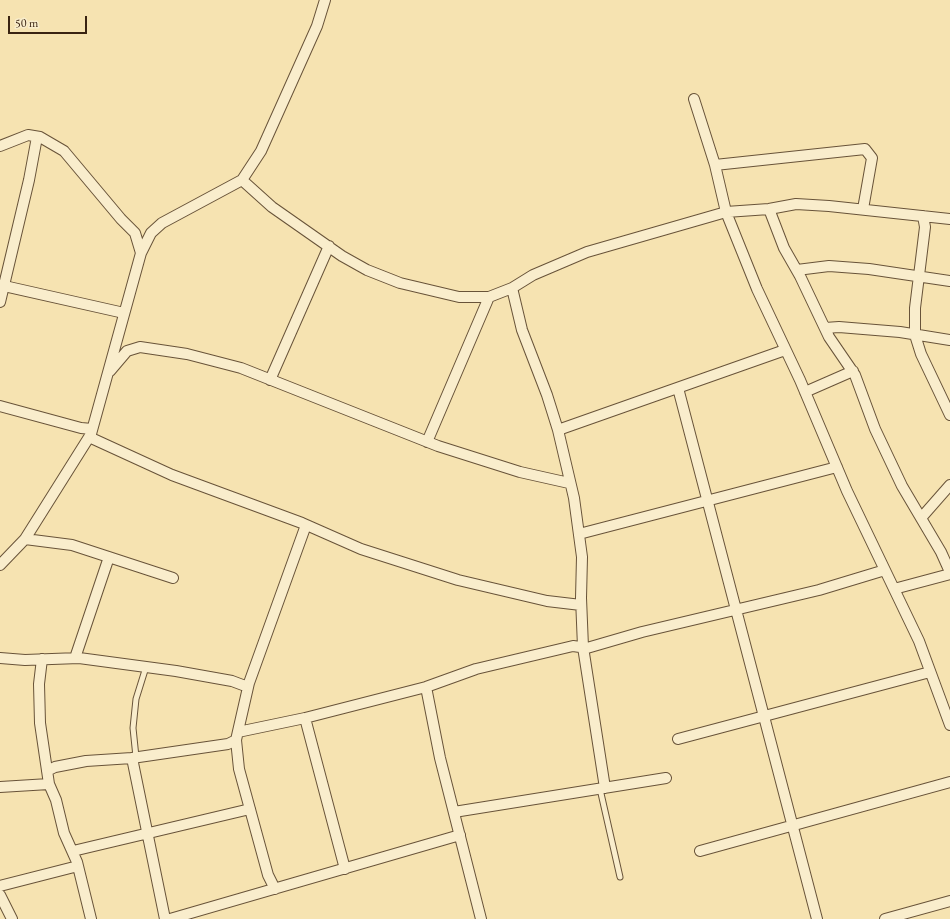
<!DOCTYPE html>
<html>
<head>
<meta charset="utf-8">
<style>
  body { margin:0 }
  #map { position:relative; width:950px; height:919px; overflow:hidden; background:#f6e3b1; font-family:"EB Garamond",serif }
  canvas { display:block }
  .scale { position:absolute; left:8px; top:16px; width:79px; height:18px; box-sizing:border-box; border:2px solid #392311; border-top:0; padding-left:5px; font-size:12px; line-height:14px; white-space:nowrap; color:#392311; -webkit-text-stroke:3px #f9edcc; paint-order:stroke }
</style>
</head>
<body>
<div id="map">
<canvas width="950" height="919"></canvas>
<div class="scale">50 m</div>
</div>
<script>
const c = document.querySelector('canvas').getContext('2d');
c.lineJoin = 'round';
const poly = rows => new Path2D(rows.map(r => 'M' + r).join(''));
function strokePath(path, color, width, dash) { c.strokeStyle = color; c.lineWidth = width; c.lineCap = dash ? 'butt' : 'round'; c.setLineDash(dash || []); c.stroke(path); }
const lane = poly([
  [136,757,133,728,136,699,146,667],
  [600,789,620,877]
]);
const street = poly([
  [694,99,715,165,726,212,757,289,800,380,847,491,919,641,950,725],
  [0,146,28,135,40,137,64,151,121,219,135,233,141,253],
  [715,165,865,149,872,158,863,209],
  [242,180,272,207,342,256,367,270,400,283,459,297,489,297,512,288,533,275,587,252,726,212,769,209,796,204,829,206,950,219],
  [769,209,784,248,800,276,829,337,855,375,875,429,902,486,941,552,950,572],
  [923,216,925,227,915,308,915,335,921,354,950,415],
  [797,270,829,266,869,269,950,281],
  [0,285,124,313],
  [512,288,522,330,547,395,558,430,574,498,582,557,581,598,583,647,605,788],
  [0,302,29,180,37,137],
  [825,328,839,327,900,332,950,340],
  [110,371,127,351,140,347,187,354,241,368,438,446,520,472,569,483],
  [270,380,329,246],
  [678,388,817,919],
  [805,392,853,371],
  [0,406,81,428,92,429],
  [558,430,785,350],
  [89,437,172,475,302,523,361,549,458,580,547,601,581,605],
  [427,442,489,297],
  [921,518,950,485],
  [579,534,837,467],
  [25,539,72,545,173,578],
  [0,565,25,539,91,434,141,253,151,233,162,223,242,180,261,151,317,26,325,0],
  [894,589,950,574],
  [0,658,25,660,79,658,176,671,232,681,248,687],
  [75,658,109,557],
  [42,659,39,684,40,723,49,784,56,800,64,833,77,862,91,919],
  [426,687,440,758,481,919],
  [305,718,345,869],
  [238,732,305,718,426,687,476,669,573,646,587,648,642,632,819,590,885,570],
  [678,739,930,672],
  [236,740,239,769,268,875,275,889],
  [132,758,165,919],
  [47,771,55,767,86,761,132,758,228,744,236,740,249,683,306,525],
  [0,787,49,784],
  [454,812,666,778],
  [73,851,250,809],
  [700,851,950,782],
  [0,886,78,866],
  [0,895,12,919],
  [170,919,460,835],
  [885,919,950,901]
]);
strokePath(lane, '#685339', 7);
strokePath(street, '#685339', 12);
strokePath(lane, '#f9edcc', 5);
strokePath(street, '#f9edcc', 10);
</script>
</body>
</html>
